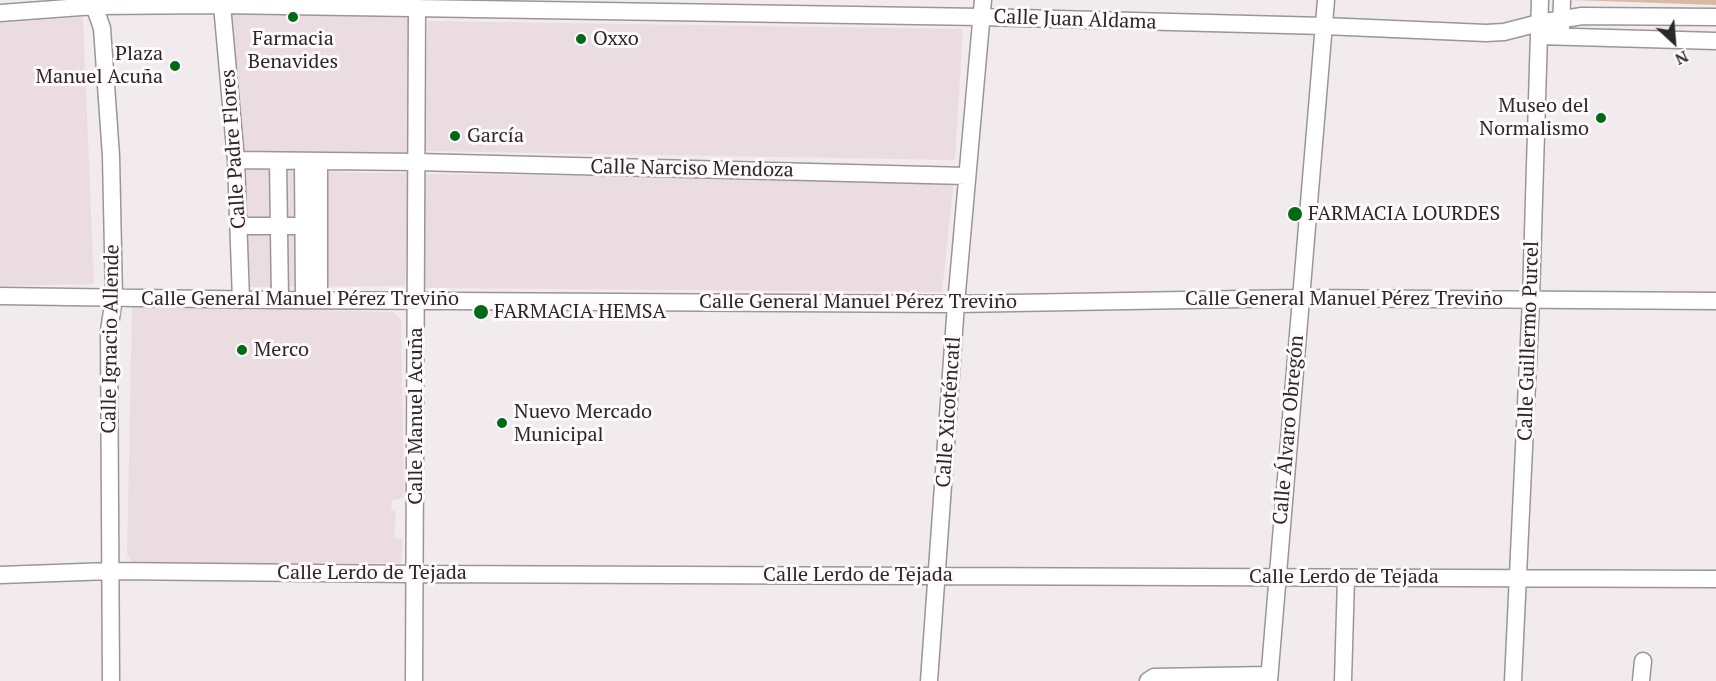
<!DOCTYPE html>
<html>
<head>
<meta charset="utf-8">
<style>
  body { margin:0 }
  #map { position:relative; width:1716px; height:681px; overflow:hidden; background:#f2ebed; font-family:"PT Serif",serif }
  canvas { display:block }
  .north { position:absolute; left:1644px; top:12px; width:60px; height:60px; -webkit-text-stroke:4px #fff9fb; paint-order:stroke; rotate:154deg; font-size:16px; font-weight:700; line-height:24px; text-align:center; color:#2a2728 }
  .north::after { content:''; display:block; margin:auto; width:21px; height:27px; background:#2a2728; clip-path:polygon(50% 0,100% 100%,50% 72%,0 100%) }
</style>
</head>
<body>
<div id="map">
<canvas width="1716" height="681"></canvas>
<div class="north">N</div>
</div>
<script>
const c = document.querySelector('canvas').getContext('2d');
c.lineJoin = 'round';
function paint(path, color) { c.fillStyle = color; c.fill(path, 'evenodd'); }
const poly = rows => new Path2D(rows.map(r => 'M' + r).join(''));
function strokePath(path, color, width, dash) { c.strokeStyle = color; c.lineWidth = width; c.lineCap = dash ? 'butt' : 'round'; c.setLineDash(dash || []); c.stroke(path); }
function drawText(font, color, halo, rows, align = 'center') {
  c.font = font + ' "PT Serif",serif'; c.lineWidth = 6; c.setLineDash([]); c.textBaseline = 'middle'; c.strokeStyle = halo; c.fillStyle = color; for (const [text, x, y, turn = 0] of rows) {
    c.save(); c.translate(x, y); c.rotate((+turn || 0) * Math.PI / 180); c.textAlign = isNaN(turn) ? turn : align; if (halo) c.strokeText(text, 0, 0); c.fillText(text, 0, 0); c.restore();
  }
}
const built = poly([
  [229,12,410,18,409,155,240,151],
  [83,17,94,284,0,286,0,23],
  [428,21,963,29,955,160,422,151],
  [245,169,365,173,409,173,405,286,250,287],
  [424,174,954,180,942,292,425,288],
  [132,306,393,312,401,320,404,498,392,500,391,510,396,512,394,538,403,539,401,563,133,564,127,554]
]);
const green = poly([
  [1573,0,1716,0,1716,5]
]);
const street = poly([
  [92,0,102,28,111,156,114,298,109,331,111,681],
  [218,0,222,5,236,160,241,300],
  [0,13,95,6,222,5,981,17,1324,26,1486,33,1504,32,1539,23,1582,16,1716,17],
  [1561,29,1562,0],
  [1539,36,1716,41],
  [236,160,417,162,967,176],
  [278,161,280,300],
  [303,162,304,300],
  [240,226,302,226],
  [0,296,280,300,956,304,1300,298,1716,301],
  [319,300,319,162],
  [0,575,110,571,415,574,1716,579],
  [414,681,417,7],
  [929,681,956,304,983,0],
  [1148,681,1154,677,1269,675],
  [1269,681,1326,0],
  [1343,681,1346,578],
  [1513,681,1531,299,1540,0],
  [1641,681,1643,661]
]);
const markers = [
  [293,17,6,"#026a17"],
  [581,39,6,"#026a17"],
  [175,66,6,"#026a17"],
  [1601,118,6,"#026a17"],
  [455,136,6,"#026a17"],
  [1295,214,8,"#026a17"],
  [481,312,8,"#026a17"],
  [242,350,6,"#026a17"],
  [502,423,6,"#026a17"]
];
const streetNames = [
  ["Calle Juan Aldama",1075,20,2],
  ["Calle Padre Flores",234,149,-94],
  ["Calle Narciso Mendoza",692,169,1],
  ["Calle General Manuel Pérez Treviño",300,299],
  ["Calle General Manuel Pérez Treviño",1344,299],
  ["Calle General Manuel Pérez Treviño",858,302],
  ["Calle Ignacio Allende",111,339,-89],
  ["Calle Guillermo Purcel",1529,341,-88],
  ["Calle Xicoténcatl",949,412,-86],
  ["Calle Manuel Acuña",416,416,-90],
  ["Calle Álvaro Obregón",1289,430,-85],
  ["Calle Lerdo de Tejada",372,573],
  ["Calle Lerdo de Tejada",858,575],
  ["Calle Lerdo de Tejada",1344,577]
];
const poiNames = [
  ["Farmacia",293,39,"center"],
  ["Benavides",293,62,"center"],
  ["Oxxo",593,39],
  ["Plaza",163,54,"right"],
  ["Manuel Acuña",163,77,"right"],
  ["Museo del",1589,106,"right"],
  ["Normalismo",1589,129,"right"],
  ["García",467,136],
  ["FARMACIA LOURDES",1308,214],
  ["FARMACIA HEMSA",494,312],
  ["Merco",254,350],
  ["Nuevo Mercado",514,412],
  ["Municipal",514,435]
];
paint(built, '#ebdce1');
paint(green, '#dab9a2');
strokePath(street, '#9b9597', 19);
strokePath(street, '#fff', 16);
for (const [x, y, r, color] of markers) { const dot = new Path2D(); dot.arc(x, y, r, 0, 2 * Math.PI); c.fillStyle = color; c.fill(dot); strokePath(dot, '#fff9fb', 2); }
drawText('20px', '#2a2728', '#fff9fb', streetNames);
drawText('20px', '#2a2728', '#fff9fb', poiNames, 'left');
</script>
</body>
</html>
